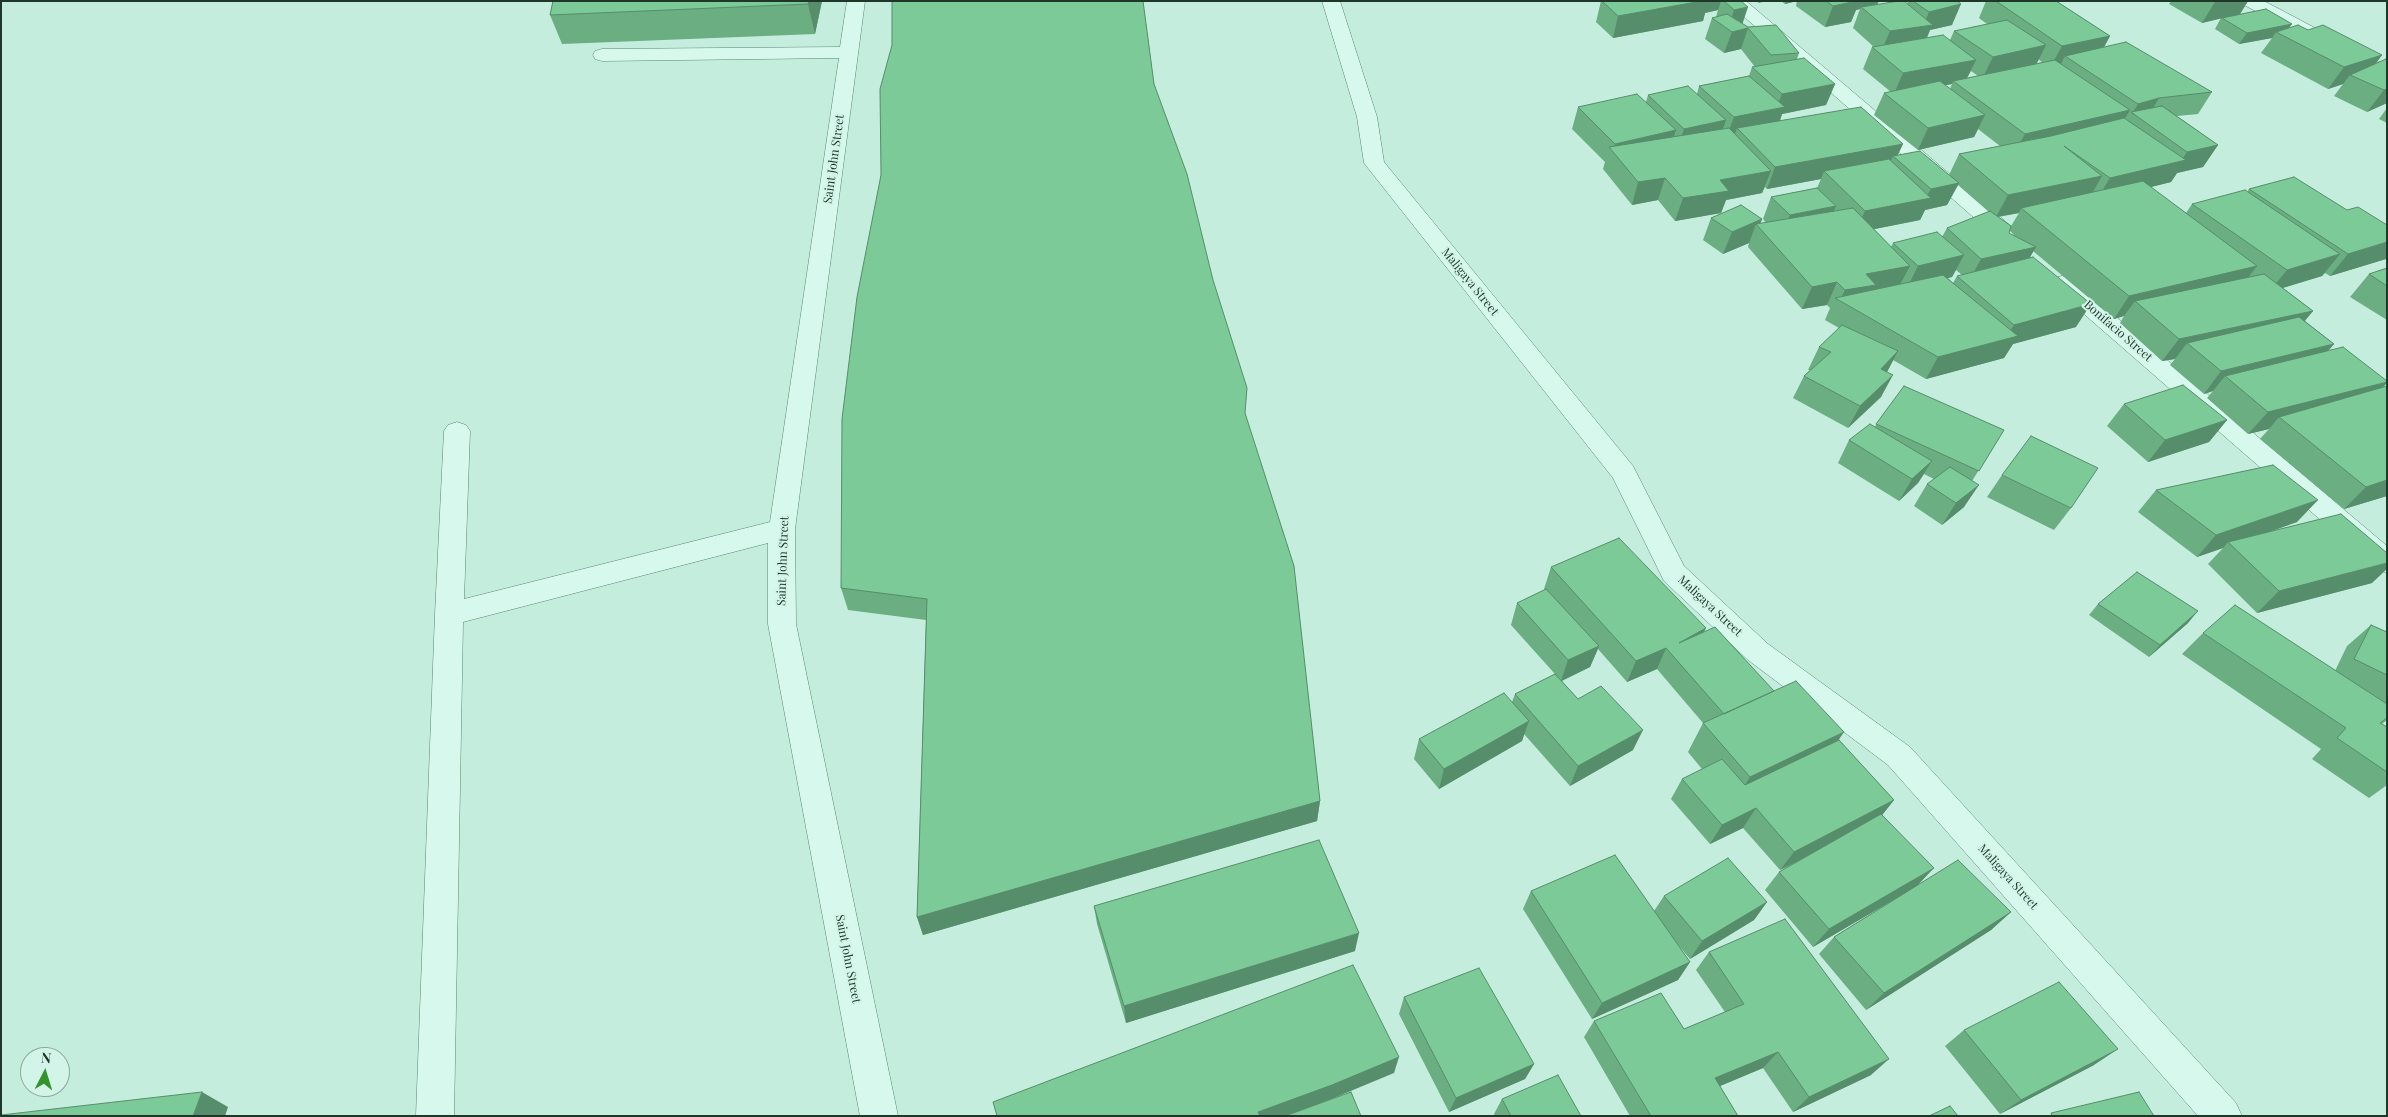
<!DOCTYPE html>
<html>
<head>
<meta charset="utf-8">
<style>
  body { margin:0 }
  #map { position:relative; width:2388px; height:1117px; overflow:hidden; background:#c4edde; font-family:"Playfair Display",serif }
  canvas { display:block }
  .frame { position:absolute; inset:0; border:2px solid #1e3729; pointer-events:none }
  .north { position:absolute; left:20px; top:1047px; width:50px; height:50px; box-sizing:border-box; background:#d3f5e9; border:1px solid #8ba99c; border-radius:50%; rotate:5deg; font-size:14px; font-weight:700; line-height:20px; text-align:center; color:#1e3729 }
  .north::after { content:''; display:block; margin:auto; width:18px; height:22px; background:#33942c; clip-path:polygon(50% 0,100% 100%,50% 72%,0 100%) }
</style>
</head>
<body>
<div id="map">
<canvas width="2388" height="1117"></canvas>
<div class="frame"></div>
<div class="north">N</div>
</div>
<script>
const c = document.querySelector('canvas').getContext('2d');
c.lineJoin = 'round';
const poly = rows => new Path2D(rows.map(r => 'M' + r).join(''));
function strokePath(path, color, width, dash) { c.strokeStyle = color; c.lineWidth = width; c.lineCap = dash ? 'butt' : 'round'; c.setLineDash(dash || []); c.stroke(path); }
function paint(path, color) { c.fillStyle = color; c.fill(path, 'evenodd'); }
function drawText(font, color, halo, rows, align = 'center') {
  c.font = font + ' "Playfair Display",serif'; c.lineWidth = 4; c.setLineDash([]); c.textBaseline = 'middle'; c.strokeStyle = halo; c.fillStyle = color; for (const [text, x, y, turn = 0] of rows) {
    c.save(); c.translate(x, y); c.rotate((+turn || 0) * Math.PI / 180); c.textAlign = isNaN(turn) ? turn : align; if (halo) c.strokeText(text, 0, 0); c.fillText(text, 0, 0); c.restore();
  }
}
const minor = poly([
  [847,1,865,1,795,529,796,624,898,1116,860,1116,768,624,768,543,463,622,454,1116,416,1116,435,614,444,431,448,425,457,422,466,425,470,431,464,599,770,522,839,58,602,61,595,59,593,55,595,51,602,49,840,47,847,1],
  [1322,1,1340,1,1377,117,1384,162,1633,466,1684,566,1768,644,1910,747,2236,1103,2242,1116,2198,1116,1888,765,1748,660,1664,581,1613,478,1364,163,1357,117,1322,1],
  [1726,1,1746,1,2019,233,2022,238,2019,243,2011,245,2003,243,1726,1],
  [2241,1,2264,1,2387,66,2387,80,2244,5,2241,1],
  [2062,276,2070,278,2387,546,2387,573,2377,569,2054,288,2051,283,2054,278,2062,276]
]);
const wall = poly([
  [553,1,822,1,815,34,562,44,550,15],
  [1601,1,1741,1,1742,24,1748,27,1799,53,1797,59,1835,84,1826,105,1782,114,1780,121,1898,155,1949,175,1959,154,2000,146,1978,129,1974,137,1918,150,1874,115,1884,93,1891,92,1863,69,1872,47,1874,47,1853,28,1860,9,1856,10,1851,22,1825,27,1796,6,1797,1,1785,4,1781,1,1879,1,1877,4,1907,4,1908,1,1957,1,1952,25,1930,30,1927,38,1950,40,1954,31,1987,24,1979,18,1986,1,2056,1,2110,36,2104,47,2212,92,2198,114,2177,116,2218,145,2203,167,2177,173,2171,182,2150,187,2186,213,2192,204,2247,192,2249,189,2386,259,2330,276,2325,273,2322,276,2283,288,2313,311,2305,321,2334,344,2328,351,2383,387,2387,496,2344,509,2260,439,2269,429,2248,434,2207,398,2213,391,2204,394,2170,365,2175,359,2162,361,2120,323,2124,316,2114,319,2033,251,2030,257,2076,327,2013,344,2004,358,1926,379,1893,360,1887,372,1881,397,1848,428,1793,398,1804,376,1810,370,1808,370,1819,347,1839,328,1825,320,1830,308,1827,305,1802,309,1748,247,1749,243,1723,254,1703,240,1711,218,1762,219,1760,224,1766,223,1763,219,1771,197,1817,188,1821,179,1767,189,1765,187,1762,193,1726,200,1721,213,1675,221,1658,200,1632,205,1603,169,1605,162,1572,129,1578,107,1646,102,1648,95,1697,94,1699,86,1749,76,1752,67,1755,67,1741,49,1724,53,1705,39,1712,18,1716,17,1718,10,1705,13,1703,21,1613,38,1596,22],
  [2038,59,2042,62,2036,64],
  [1971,71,1978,76,1967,78],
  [1952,84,1950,89,1945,85],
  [1958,185,1989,212,1947,228,1942,237,1893,243,1891,247,1874,229,1920,220,1925,210,1947,205],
  [2019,213,2011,226,1998,217],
  [2010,231,2016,237,2009,233],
  [1956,270,1962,275,1957,276,1953,283,1948,278,1952,277],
  [2171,1,2248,1,2240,14,2289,28,2308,30,2382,55,2376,63,2387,59,2387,103,2367,112,2334,96,2343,84,2328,89,2261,53,2272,38,2239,44,2215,29,2221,18,2202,23,2169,4],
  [1144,9,1154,84,1246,416,1320,801,1317,821,923,935,917,917,926,620,848,610,841,588,881,175],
  [2387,108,2387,123,2379,119],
  [2387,268,2387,320,2350,297,2369,274],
  [2124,404,2227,420,2209,442,2148,462,2107,426],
  [1876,424,2004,430,1972,481,1964,507,1942,525,1914,506,1927,484,1934,479,1924,474,1918,483,1899,501,1838,463,1849,440,1875,427],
  [2002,475,2071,508,2054,530,1987,497],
  [2156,490,2297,522,2267,533,2372,583,2257,613,2208,564,2223,548,2197,557,2138,512],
  [1551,567,1706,628,1704,631,1774,691,1839,740,1894,800,1882,815,1918,885,2011,912,1991,930,1866,1010,1819,954,1834,937,1895,899,1813,947,1765,890,1779,872,1791,865,1780,870,1743,828,1710,844,1671,799,1682,779,1702,769,1688,752,1703,723,1657,669,1627,682,1598,649,1590,667,1562,681,1578,699,1633,750,1570,786,1524,734,1522,741,1439,789,1414,759,1419,739,1512,702,1515,694,1555,674,1511,625,1517,603,1545,590,1544,589],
  [2098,604,2188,623,2149,657,2089,615],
  [2371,625,2387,632,2387,720,2382,724,2387,727,2387,785,2369,798,2312,759,2321,749,2182,654,2203,633,2335,671,2347,646],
  [1531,891,1654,911,1664,896,1767,902,1754,920,1690,959,1674,940,1690,962,1678,980,1592,1019,1523,909],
  [1094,906,1355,951,1126,1023,1097,924],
  [1709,952,1871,1075,1793,1112,1763,1068,1720,1086,1738,1116,1630,1116,1584,1037,1594,1021,1684,1029,1725,1012,1696,970],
  [1404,997,1534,1064,1525,1079,1449,1112,1399,1014],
  [1964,1030,2094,1065,2000,1114,1945,1046],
  [1502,1099,1581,1116,1495,1116,1494,1114]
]);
const shadedWall = poly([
  [809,1,822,1,815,34,808,4],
  [1702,1,1721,1,1718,10,1705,13,1703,21,1613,38,1618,16],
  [1759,1,1767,1,1758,3],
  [1786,1,1797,1,1785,4],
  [1847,1,1879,1,1877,5,1861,7,1860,9,1856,10,1851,22,1825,27,1833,6],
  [2217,1,2248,1,2240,14,2202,23,2215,2],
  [1961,4,1952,25,1930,30,1923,46,1881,52,1890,31,1923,26,1929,12],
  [1748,7,1741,28,1728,29,1734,10],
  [2292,24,2284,35,2276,32,2272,38,2239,44,2247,33],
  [1748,28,1741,49,1724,53,1732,32],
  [2110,36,2098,58,2065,56,2060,66,2050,68,2062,46],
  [2046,45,2035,67,1982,79,1993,57],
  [2382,55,2366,77,2350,75,2343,84,2328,89,2344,67],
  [1976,60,1965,82,1953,81,1952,84,1894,94,1903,73],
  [1835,84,1826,105,1782,114,1777,129,1737,128,1734,137,1726,139,1734,117,1776,109,1782,94],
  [2387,89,2387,103,2367,112,2384,90],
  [2159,98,2146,120,2132,114,2138,104],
  [2130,110,2117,132,2013,156,2025,134],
  [1985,115,1974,137,1918,150,1928,128],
  [1726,120,1718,142,1677,151,1684,129],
  [1676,130,1669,152,1613,152,1615,144],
  [1903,144,1896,159,1893,156,1888,167,1824,171,1821,179,1767,189,1775,167],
  [2218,145,2203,167,2177,173,2171,182,2096,201,2110,178,2181,161,2187,152],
  [1771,171,1762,193,1726,200,1721,213,1675,221,1683,198,1720,180],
  [2102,176,2089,199,2021,208,2019,213,1996,217,2008,195],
  [1665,178,1658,200,1632,205,1638,182],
  [1959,183,1947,205,1925,210,1920,220,1855,233,1865,211,1925,199,1931,189],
  [1836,206,1826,228,1780,238,1790,215],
  [1762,219,1759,227,1756,224,1749,243,1723,254,1732,232],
  [2387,242,2387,258,2386,259,2330,276,2348,254],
  [2036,247,2023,269,1969,281,1981,259],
  [2340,254,2322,276,2269,292,2287,270],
  [1964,255,1952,277,1907,288,1918,266],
  [1910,266,1898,288,1840,300,1845,290,1866,274],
  [2257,266,2240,288,2135,301,2124,316,2114,319,2129,296],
  [1837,282,1827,305,1802,309,1812,287],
  [2091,304,2076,327,2013,344,2004,358,1926,379,1938,357,2005,339,2014,325],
  [2313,311,2294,333,2187,343,2175,359,2162,361,2179,339],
  [2334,344,2315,366,2225,376,2213,391,2204,394,2221,371],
  [1898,351,1886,374,1881,369],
  [1893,375,1881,397,1848,428,1860,406],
  [2387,382,2387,383,2367,404,2279,417,2269,429,2248,434,2268,412],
  [2227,420,2209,442,2148,462,2165,440],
  [1932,461,1918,483,1899,501,1912,479],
  [2387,480,2387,496,2344,509,2366,487],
  [1979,485,1964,507,1942,525,1956,503],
  [2318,500,2297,522,2231,545,2228,542,2223,548,2197,557,2216,535],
  [2387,563,2387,569,2372,583,2257,613,2279,591],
  [2198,611,2188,623,2149,657,2160,645],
  [1706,628,1695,649,1679,643],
  [1599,646,1590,667,1561,681,1568,660],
  [1666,648,1657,669,1627,682,1636,661],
  [1529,721,1522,741,1439,789,1444,769],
  [1643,730,1633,750,1570,786,1578,766],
  [1844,732,1825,760,1733,804,1750,777],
  [1894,800,1879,819,1780,870,1794,852],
  [1320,801,1317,821,923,935,917,917],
  [1756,808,1743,828,1710,844,1722,825],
  [1934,868,1917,886,1813,947,1829,929],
  [1767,902,1754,920,1690,959,1702,941],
  [2011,912,1991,930,1866,1010,1884,993],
  [1359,933,1355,951,1126,1023,1124,1006],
  [1690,962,1678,980,1592,1019,1602,1003],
  [2118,1049,2094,1065,2000,1114,2021,1100],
  [1778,1052,1763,1068,1701,1094,1715,1078],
  [1399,1057,1394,1073,1329,1100,1286,1116,1257,1116,1258,1112],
  [1889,1059,1871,1075,1793,1112,1809,1097],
  [1534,1064,1525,1079,1449,1112,1456,1098],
  [202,1092,228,1107,225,1116,193,1116]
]);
const building = poly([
  [553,1,809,1,808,4,550,15,553,1],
  [892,1,1143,1,1154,84,1187,174,1213,280,1247,388,1245,413,1294,566,1320,801,917,917,927,599,841,588,842,419,857,297,881,175,880,89,892,45,892,1],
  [1602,1,1702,1,1618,16,1602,1],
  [1724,1,1741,1,1748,7,1734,10,1724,1],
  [1826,1,1857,1,1833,6,1826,1],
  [1899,1,1904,1,1933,25,1890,31,1861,7,1899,1],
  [1913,1,1957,1,1961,4,1929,12,1913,1],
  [1996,1,2056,1,2110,36,2062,46,1996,1],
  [2266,9,2292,24,2247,33,2222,18,2266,9],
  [1727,14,1748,27,1776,25,1799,53,1771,55,1748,28,1732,32,1712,18,1727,14],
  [2007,20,2046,45,1993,57,1954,31,2007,20],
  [2298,25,2308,30,2323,25,2382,55,2344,67,2276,32,2298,25],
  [1943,35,1976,60,1903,73,1872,47,1943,35],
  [2126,42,2212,92,2159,98,2138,104,2065,56,2126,42],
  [1804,58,1835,84,1782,94,1752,67,1804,58],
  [2386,59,2387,59,2387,89,2384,90,2350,75,2386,59],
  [2055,60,2130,110,2025,134,1953,81,2055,60],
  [1749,76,1785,107,1734,117,1699,86,1749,76],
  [1940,81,1985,115,1928,128,1884,93,1940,81],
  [1688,86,1726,120,1684,129,1648,95,1688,86],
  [1637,94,1676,130,1615,144,1578,107,1637,94],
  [2162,106,2218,145,2187,152,2131,112,2162,106],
  [1861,107,1903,144,1775,167,1737,128,1861,107],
  [2124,118,2186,160,2110,178,2064,146,2102,176,2008,195,1959,154,2051,136,2124,118],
  [1729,128,1771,171,1720,180,1729,191,1683,198,1665,178,1638,182,1609,147,1729,128],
  [1920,151,1959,183,1931,189,1893,156,1920,151],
  [1889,159,1931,198,1865,211,1824,171,1889,159],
  [2294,177,2347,210,2358,207,2387,225,2387,242,2348,254,2249,189,2294,177],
  [2143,181,2257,266,2129,296,2021,208,2143,181],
  [1817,188,1836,206,1790,215,1771,197,1817,188],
  [2245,190,2340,254,2287,270,2192,204,2245,190],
  [1741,205,1762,219,1732,232,1711,218,1741,205],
  [1853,208,1910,266,1866,274,1876,285,1845,290,1837,282,1812,287,1756,224,1853,208],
  [1990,211,2011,226,2009,233,2036,247,1981,259,1947,228,1990,211],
  [1937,232,1964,255,1918,266,1893,243,1937,232],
  [2033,257,2091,304,2014,325,1957,276,2033,257],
  [2387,268,2387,286,2369,274,2387,268],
  [2264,274,2313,311,2179,339,2135,301,2264,274],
  [1943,275,2018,336,1938,357,1835,298,1943,275],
  [2299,317,2334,344,2221,371,2187,343,2299,317],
  [1842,325,1898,351,1881,369,1893,375,1860,406,1804,376,1831,352,1819,347,1842,325],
  [2343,347,2387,381,2387,382,2268,412,2225,376,2343,347],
  [2183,385,2227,420,2165,440,2124,404,2183,385],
  [1904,386,2004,430,1979,471,1876,424,1904,386],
  [2387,386,2387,480,2366,487,2279,417,2387,386],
  [1870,424,1932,461,1912,479,1849,440,1870,424],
  [2031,436,2098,468,2071,508,2002,475,2031,436],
  [2273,465,2318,500,2216,535,2156,490,2273,465],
  [1950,467,1979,485,1956,503,1927,484,1950,467],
  [2341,514,2387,553,2387,563,2279,591,2228,542,2341,514],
  [1619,538,1706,628,1679,643,1715,627,1774,691,1724,714,1666,648,1636,661,1551,567,1619,538],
  [2137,572,2198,611,2160,645,2098,604,2137,572],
  [1546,589,1599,646,1568,660,1517,603,1546,589],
  [2235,605,2387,704,2387,718,2380,723,2387,727,2387,772,2337,738,2346,728,2203,633,2235,605],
  [2371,625,2387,632,2387,675,2354,659,2371,625],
  [1555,674,1578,699,1601,686,1643,730,1578,766,1515,694,1555,674],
  [1796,681,1844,732,1750,777,1703,723,1796,681],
  [1504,693,1529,721,1444,769,1419,739,1504,693],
  [1839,740,1894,800,1794,852,1756,808,1722,825,1682,779,1722,759,1745,785,1839,740],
  [1881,814,1934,868,1829,929,1779,872,1881,814],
  [1319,840,1359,933,1124,1006,1094,906,1319,840],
  [1615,855,1690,962,1602,1003,1531,891,1615,855],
  [1728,858,1767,902,1702,941,1664,896,1728,858],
  [1958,860,2011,912,1884,993,1834,937,1958,860],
  [1785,919,1889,1059,1809,1097,1778,1052,1715,1078,1738,1116,1651,1116,1594,1021,1661,993,1684,1029,1744,1004,1709,952,1785,919],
  [1353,965,1399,1057,1332,1085,1258,1112,1260,1116,997,1116,993,1102,1353,965],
  [1479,968,1534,1064,1456,1098,1404,997,1479,968],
  [2059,982,2118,1049,2021,1100,1964,1030,2059,982],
  [1558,1075,1581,1116,1511,1116,1502,1099,1558,1075],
  [202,1092,193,1116,1,1116,1,1115,202,1092],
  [1351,1092,1361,1116,1285,1116,1351,1092],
  [2139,1092,2154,1116,2052,1116,2051,1113,2139,1092],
  [1950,1106,1958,1116,1929,1116,1950,1106]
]);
const streetNames = [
  ["Saint John Street",834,159,-82],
  ["Maligaya Street",1470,282,51],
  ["Bonifacio Street",2118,331,41],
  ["Saint John Street",783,561,-88],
  ["Maligaya Street",1710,606,43],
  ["Maligaya Street",2008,877,48],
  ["Saint John Street",848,959,79]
];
strokePath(minor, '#5b8770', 1);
paint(minor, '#d7f8ec');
paint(wall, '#6aae82');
paint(shadedWall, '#568d6a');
paint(building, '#7bca97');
strokePath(building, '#568d6a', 1);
drawText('12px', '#1e3729', '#d3f5e9', streetNames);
</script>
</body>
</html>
